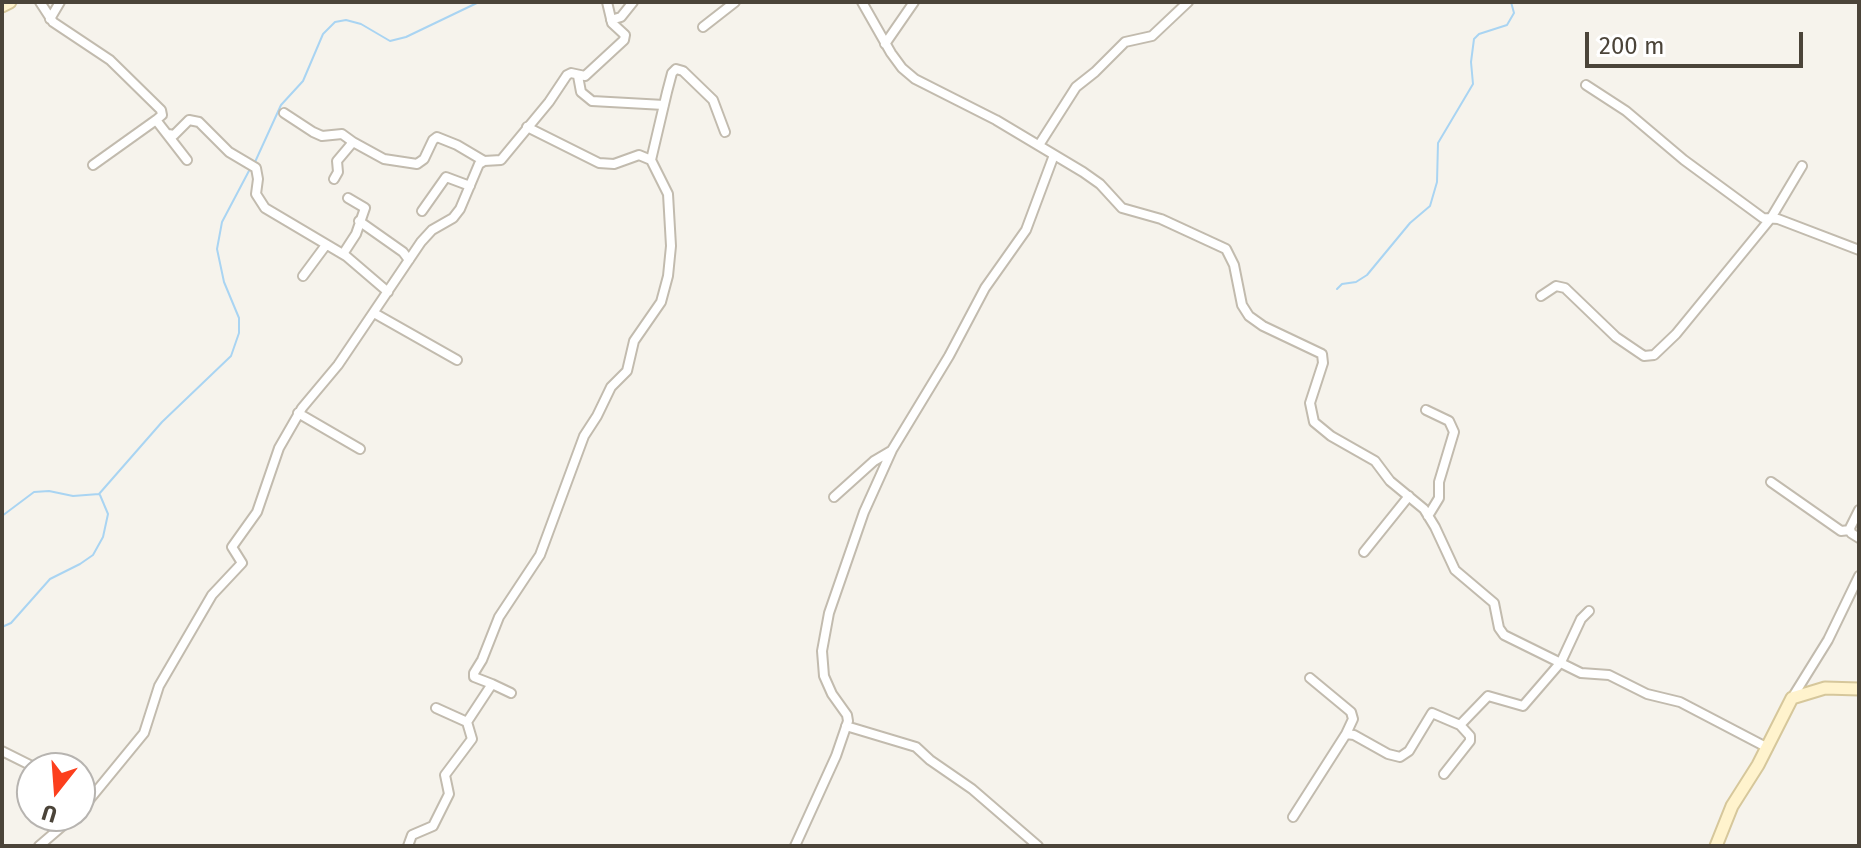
<!DOCTYPE html>
<html>
<head>
<meta charset="utf-8">
<style>
  body { margin:0 }
  #map { position:relative; width:1861px; height:848px; overflow:hidden; background:#f6f3ec; font-family:"Fira Sans",sans-serif }
  canvas { display:block }
  .frame { position:absolute; inset:0; border:4px solid #4b4439; pointer-events:none }
  .north { position:absolute; left:16px; top:752px; width:80px; height:80px; box-sizing:border-box; background:#fff; border:2px solid #b7b4b0; border-radius:50%; rotate:197deg; font-size:22px; font-weight:700; line-height:32px; text-align:center; color:#4b4439 }
  .north::after { content:''; display:block; margin:auto; width:28px; height:36px; background:#fc3f1d; clip-path:polygon(50% 0,100% 100%,50% 72%,0 100%) }
  .scale { position:absolute; left:1585px; top:32px; width:218px; height:36px; box-sizing:border-box; border:4px solid #4b4439; border-top:0; padding-left:10px; font-size:24px; line-height:28px; white-space:nowrap; color:#4b4439; -webkit-text-stroke:6px #fff; paint-order:stroke }
</style>
</head>
<body>
<div id="map">
<canvas width="1861" height="848"></canvas>
<div class="frame"></div>
<div class="north">U</div>
<div class="scale">200 m</div>
</div>
<script>
const c = document.querySelector('canvas').getContext('2d');
c.lineJoin = 'round';
const poly = rows => new Path2D(rows.map(r => 'M' + r).join(''));
function strokePath(path, color, width, dash) { c.strokeStyle = color; c.lineWidth = width; c.lineCap = dash ? 'butt' : 'round'; c.setLineDash(dash || []); c.stroke(path); }
const stream = poly([
  [255,162,281,105,303,81,323,34,335,22,346,20,361,24,390,41,406,37,479,2],
  [1337,289,1342,284,1356,282,1367,275,1410,223,1430,206,1437,182,1438,143,1473,84,1471,62,1474,39,1479,34,1507,25,1514,13,1511,2],
  [2,516,34,492,49,491,73,496,99,494,162,422,231,356,239,333,239,318,224,282,217,249,222,222,251,167],
  [2,627,11,623,50,579,80,564,93,555,103,537,108,514,100,495]
]);
const street = poly([
  [40,2,53,22,110,60,161,110,162,115,156,120,187,160],
  [862,2,891,53,902,68,915,79,996,120,1083,172,1100,184,1122,208,1161,219,1226,249,1234,265,1242,305,1249,316,1263,326,1322,354,1323,363,1310,403,1314,422,1331,436,1375,461,1390,481,1424,509,1435,527,1455,570,1494,603,1499,628,1504,635,1581,673,1609,675,1647,694,1680,702,1768,748],
  [50,19,60,2],
  [611,20,621,17,633,2],
  [703,27,735,2],
  [885,44,914,2],
  [578,76,581,92,592,101,664,105],
  [1586,85,1626,111,1684,160,1763,218,1778,219,1859,250],
  [284,113,313,132,322,136,342,134,353,142,337,161,338,172,334,179],
  [168,134,174,135,189,120,199,122,229,152,256,168,258,179,256,194,265,208,346,256,388,292],
  [353,142,384,159,417,164,424,159,433,140,437,137,457,145,484,161],
  [1039,145,1076,87,1095,72,1125,42,1152,36,1188,2],
  [651,160,667,92,672,73,676,69,683,71,713,100,725,132],
  [93,165,156,120],
  [422,211,446,177,470,186],
  [359,221,403,252,409,260],
  [343,254,356,234,365,208,348,198],
  [303,276,326,245],
  [1541,296,1556,286,1565,288,1616,337,1644,356,1654,355,1676,334,1771,218,1802,166],
  [374,313,457,360],
  [1426,410,1449,421,1454,432,1439,482,1439,498,1428,516],
  [298,413,360,449],
  [1771,482,1841,531,1850,530],
  [834,497,874,461,891,451],
  [1859,510,1850,528,1851,533,1859,538],
  [1364,552,1409,496],
  [1310,678,1351,712,1353,719,1346,734],
  [492,684,511,693],
  [1792,698,1828,640,1859,576],
  [436,708,467,722],
  [846,726,916,747,930,760,972,789,1038,846],
  [2,751,36,768],
  [1444,774,1470,741,1470,736,1460,725],
  [80,811,144,733,159,686,212,595,242,563,232,547,257,512,279,448,302,408,338,365,421,242,432,230,453,218,460,209,479,164,484,161,501,160,549,102,567,75,571,73,585,76,624,40,625,35,612,23,607,2],
  [1293,817,1346,734,1354,735,1388,754,1400,757,1409,751,1432,713,1460,725,1488,696,1523,706,1561,662,1581,619,1589,611],
  [39,846,74,816],
  [408,846,412,835,433,826,449,794,445,775,472,739,467,722,492,684,474,677,474,673,482,660,499,617,540,555,584,436,597,416,611,387,627,371,634,341,661,302,668,276,671,246,668,194,651,160,639,155,614,164,599,163,527,127],
  [795,846,836,756,848,721,847,715,832,694,824,676,822,651,829,613,864,512,892,450,949,356,985,288,1026,230,1054,155]
]);
const secondary = poly([
  [2,6,10,2],
  [1716,846,1732,806,1758,765,1792,698,1825,688,1859,689]
]);
strokePath(stream, '#a9d4f2', 2);
strokePath(street, '#c2bbae', 12);
strokePath(secondary, '#d6c79b', 15);
strokePath(street, '#fff', 8);
strokePath(secondary, '#fff3cd', 11);
</script>
</body>
</html>
